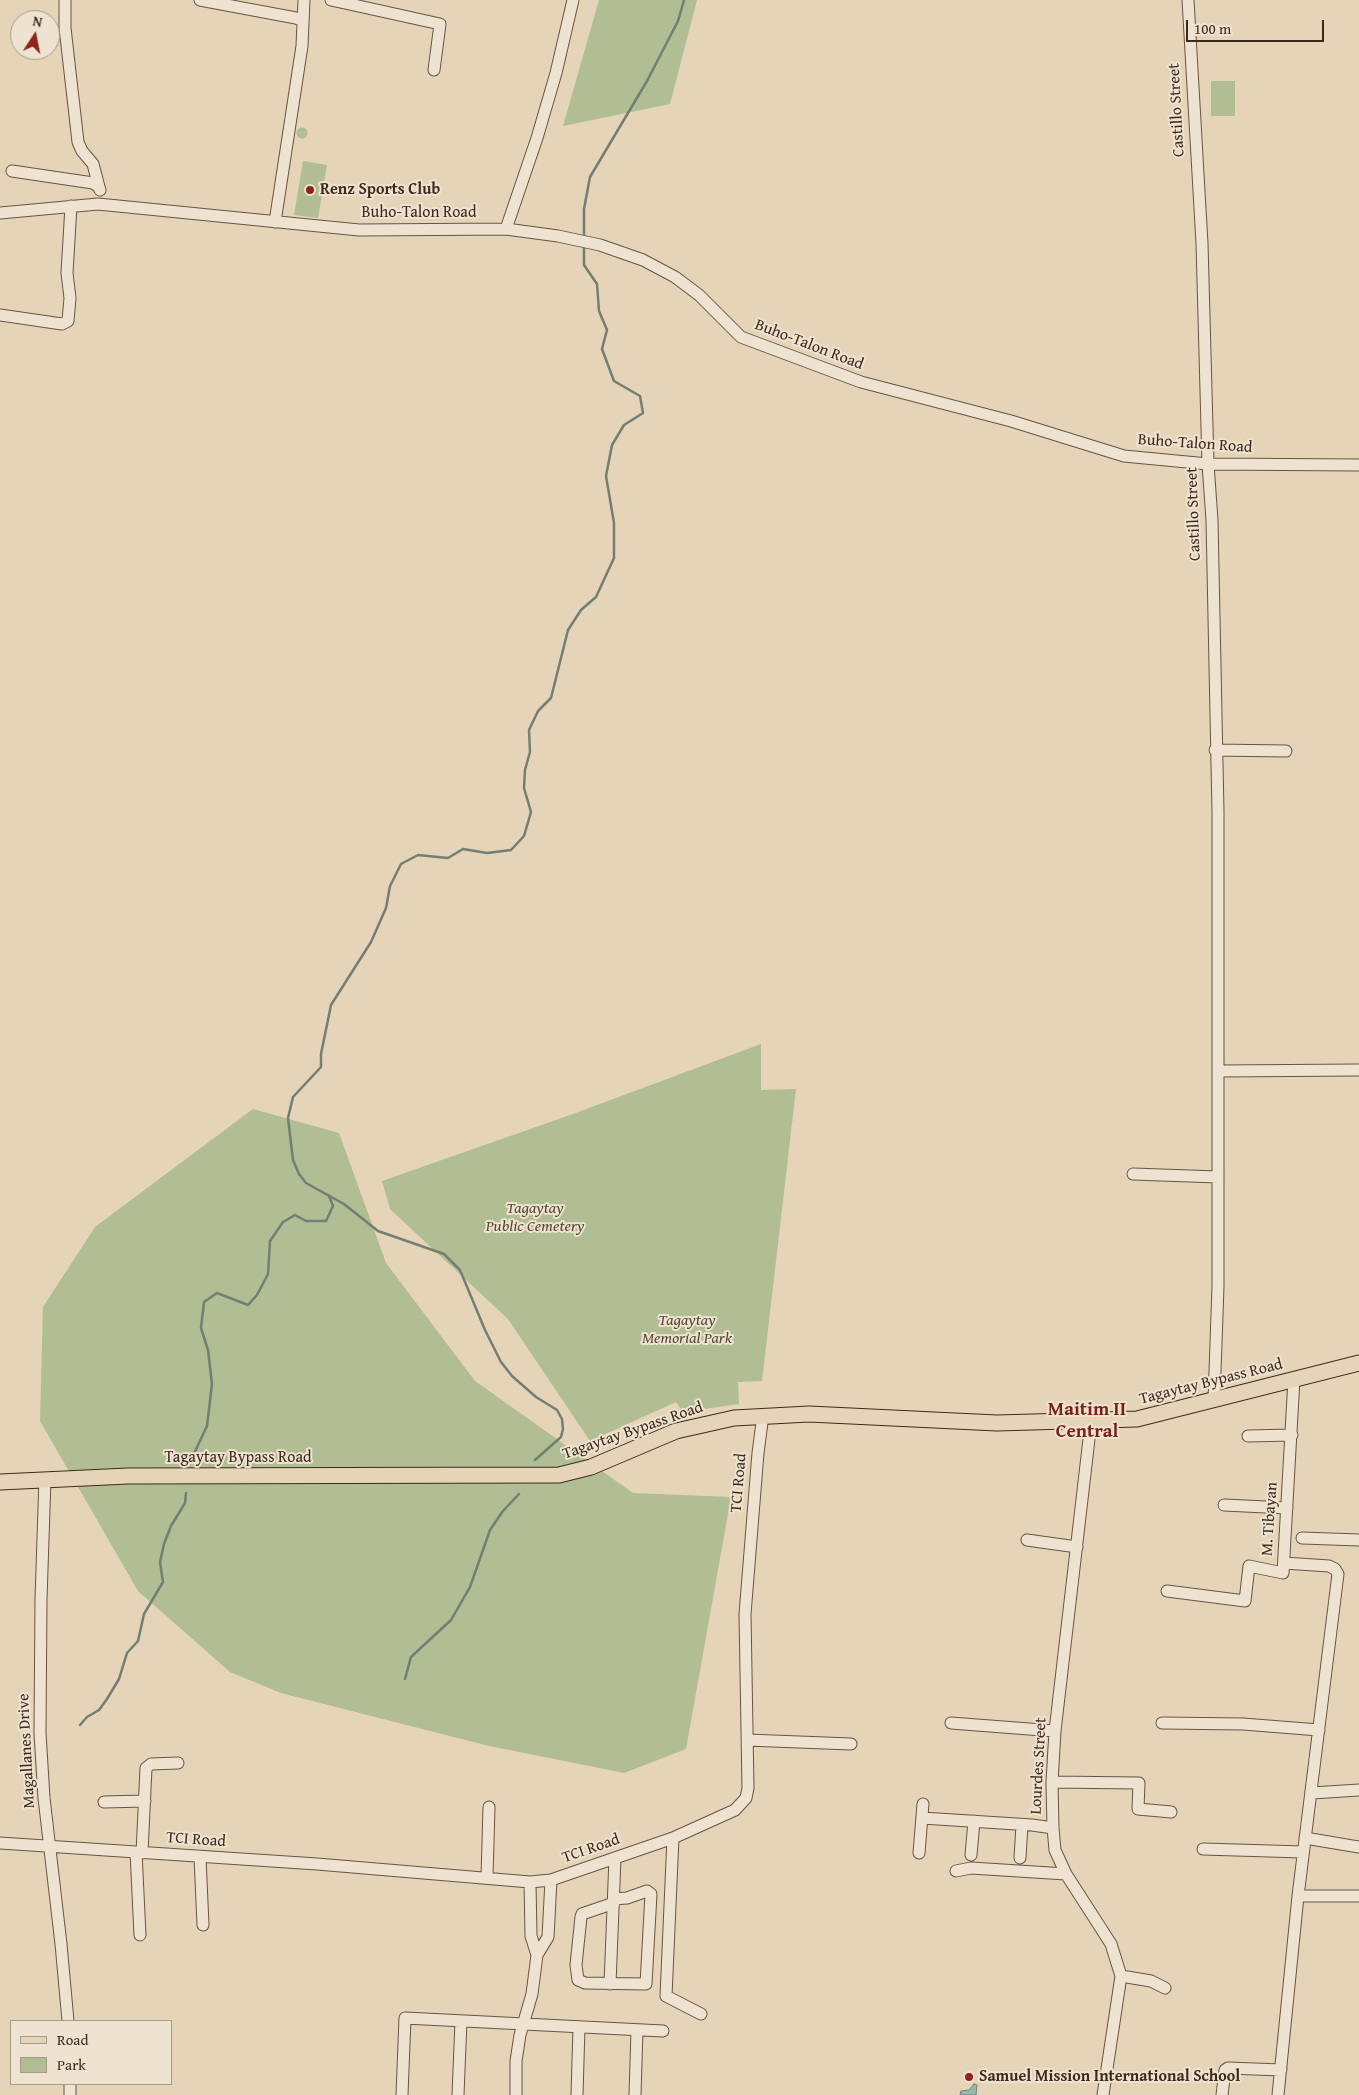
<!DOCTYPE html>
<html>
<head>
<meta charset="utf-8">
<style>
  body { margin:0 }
  #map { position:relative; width:1359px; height:2095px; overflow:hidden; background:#e5d4b8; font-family:"Gentium Book Plus",serif }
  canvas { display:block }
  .legend { position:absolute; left:10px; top:2020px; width:162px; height:65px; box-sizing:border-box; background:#eee3d1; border:1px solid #a89988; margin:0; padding:6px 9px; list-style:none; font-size:15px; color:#3e291a }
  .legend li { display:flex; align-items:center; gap:10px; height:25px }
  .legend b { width:25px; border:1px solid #a89988 }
  .north { position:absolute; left:10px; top:10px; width:50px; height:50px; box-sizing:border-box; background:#eee3d1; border:1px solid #a89988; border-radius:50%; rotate:11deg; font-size:14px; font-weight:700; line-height:20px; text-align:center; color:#3e291a }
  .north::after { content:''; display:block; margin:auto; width:18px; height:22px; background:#8f2418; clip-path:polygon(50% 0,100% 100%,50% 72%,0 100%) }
  .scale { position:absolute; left:1186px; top:20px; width:138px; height:22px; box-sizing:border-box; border:2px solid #3e291a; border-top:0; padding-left:6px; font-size:15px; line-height:18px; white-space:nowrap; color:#3e291a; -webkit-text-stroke:4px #eee3d1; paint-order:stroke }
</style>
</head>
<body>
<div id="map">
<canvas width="1359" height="2095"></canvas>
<ul class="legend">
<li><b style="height:6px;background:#e5d4b8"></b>Road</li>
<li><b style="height:14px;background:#b1bd92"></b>Park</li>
</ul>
<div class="north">N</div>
<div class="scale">100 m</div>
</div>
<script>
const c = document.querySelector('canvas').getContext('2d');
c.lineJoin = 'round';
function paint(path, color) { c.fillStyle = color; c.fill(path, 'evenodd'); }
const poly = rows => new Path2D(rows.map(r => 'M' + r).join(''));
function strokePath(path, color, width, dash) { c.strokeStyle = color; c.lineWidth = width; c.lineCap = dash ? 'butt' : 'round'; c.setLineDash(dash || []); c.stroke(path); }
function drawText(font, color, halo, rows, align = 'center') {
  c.font = font + ' "Gentium Book Plus",serif'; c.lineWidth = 4; c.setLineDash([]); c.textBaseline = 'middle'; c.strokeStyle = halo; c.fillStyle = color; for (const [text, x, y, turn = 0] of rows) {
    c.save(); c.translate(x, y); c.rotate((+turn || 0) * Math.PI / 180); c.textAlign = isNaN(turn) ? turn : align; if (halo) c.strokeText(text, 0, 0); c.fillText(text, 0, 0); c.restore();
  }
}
const green = poly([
  [599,0,697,0,670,104,563,126],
  [1211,81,1235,81,1235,116,1211,116],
  '296.5 133a5.5 5.5 0 1 1 11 0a5.5 5.5 0 1 1-11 0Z',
  [303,161,327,165,318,218,294,215],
  [761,1044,761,1090,796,1089,762,1381,738,1382,739,1404,683,1412,676,1402,590,1441,508,1319,390,1209,382,1181,573,1114],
  [253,1109,339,1133,386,1263,475,1381,633,1493,731,1497,686,1749,624,1773,489,1746,281,1693,230,1672,138,1591,40,1421,43,1307,95,1227]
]);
const water = poly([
  [974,2084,977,2085,976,2095,960,2095,961,2091,969,2090,974,2084]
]);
const stream = poly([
  [584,239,584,209,590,177,647,81,678,21,684,0],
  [191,1460,207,1426,212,1384,208,1350,201,1328,204,1302,217,1293,248,1305,257,1295,268,1274,270,1241,283,1222,295,1215,306,1221,326,1221,333,1206,329,1196],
  [535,1460,561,1437,563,1429,562,1419,557,1410,536,1397,512,1376,501,1362,485,1330,460,1270,444,1254,378,1231,344,1204,306,1183,299,1174,293,1160,288,1118,293,1097,321,1067,321,1054,331,1005,371,942,386,908,390,886,401,864,418,855,448,858,463,849,487,853,511,850,524,836,531,812,524,788,525,770,530,752,529,730,538,711,551,698,568,630,581,610,596,597,614,558,614,523,606,476,612,445,624,425,643,413,640,396,614,381,602,349,607,330,599,311,597,284,584,265,584,244],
  [405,1679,411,1657,451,1620,470,1587,490,1530,503,1511,519,1494],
  [80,1725,87,1717,99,1710,107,1699,119,1679,127,1653,138,1641,144,1614,163,1582,160,1562,164,1544,171,1526,185,1503,186,1493]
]);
const minor = poly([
  [65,0,65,28,78,142,82,151,93,164,99,187],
  [200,0,296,18,303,21],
  [331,0,440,24,434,70],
  [1188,0,1202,243,1208,464,1212,520,1218,812,1218,1286,1214,1400],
  [12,171,93,183,99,187,100,190],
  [0,213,98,204,359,230,506,229,558,236,600,245,643,260,675,277,699,295,741,337,861,382,1011,421,1124,456,1208,464,1359,465],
  [275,222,302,46,304,0],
  [506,229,537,138,556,73,573,0],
  [0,315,62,324,68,321,70,298,67,273,71,206],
  [1215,750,1286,751],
  [1219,1071,1359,1070],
  [1133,1174,1218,1177],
  [1091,1422,1055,1731,1052,1782,1053,1828,1055,1850,1066,1874,1111,1944,1121,1976,1103,2095],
  [1248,1436,1292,1435],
  [45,1479,41,1599,40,1733,44,1798,61,1944,68,2021],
  [1224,1505,1287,1508],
  [1302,1538,1359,1540],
  [1027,1540,1077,1547],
  [1167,1591,1245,1601,1249,1566,1283,1573,1294,1379],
  [951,1723,1055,1731],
  [1162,1723,1243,1724,1319,1730],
  [747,1740,851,1744],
  [1052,1782,1139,1783,1138,1809,1171,1812],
  [1312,1793,1359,1790],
  [104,1802,145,1801],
  [922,1818,1032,1825,1053,1828],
  [673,1838,666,1996,701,2014],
  [1305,1838,1359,1847],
  [0,1843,317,1864,530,1882,551,1880,673,1838,735,1810,746,1798,748,1788,745,1614,758,1453,763,1415],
  [1203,1849,1303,1852],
  [136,1852,140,1935],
  [142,1853,146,1768,151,1764,178,1763],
  [919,1853,923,1804],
  [971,1855,974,1821],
  [200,1857,203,1925],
  [1020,1858,1022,1825],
  [956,1871,971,1868,1066,1874],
  [487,1878,489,1807],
  [530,1882,531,1936,537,1955],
  [1298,1896,1359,1896],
  [614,1903,582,1914,581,1917,576,1965,578,1980,585,1983,646,1984,651,1894,647,1891,627,1898,614,1899],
  [1121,1976,1151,1981,1165,1988],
  [610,1984,615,1858],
  [70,2084,70,2095],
  [402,2095,405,2018,663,2031],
  [458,2095,461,2021],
  [516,2095,516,2061,520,2035,532,1994,537,1955,548,1937,551,1880],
  [577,2095,579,2027],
  [635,2095,637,2030],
  [1222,2095,1225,2070,1228,2068,1281,2070],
  [1278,2095,1298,1896,1338,1574,1335,1569,1329,1566,1284,1563]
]);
const major = poly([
  [0,1482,128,1476,559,1475,591,1467,676,1431,734,1418,809,1414,997,1423,1137,1419,1359,1363]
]);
const markers = [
  [310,190,5,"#8f2418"],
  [969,2077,5,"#8f2418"]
];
const streetNames = [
  ["Castillo Street",1177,110,-93],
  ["Buho-Talon Road",419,213],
  ["Buho-Talon Road",809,345,21],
  ["Buho-Talon Road",1195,444,4],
  ["Castillo Street",1194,514,-92],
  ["Tagaytay Bypass Road",1211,1382,-14],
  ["Tagaytay Bypass Road",633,1431,-19],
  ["Tagaytay Bypass Road",238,1458],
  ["TCI Road",739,1483,-85],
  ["M. Tibayan",1270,1519,-86],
  ["Magallanes Drive",27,1751,-93],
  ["Lourdes Street",1039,1766,-87],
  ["TCI Road",196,1840,4],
  ["TCI Road",591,1849,-19]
];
const poiNames = [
  ["Renz Sports Club",320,190],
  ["Samuel Mission International School",979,2077]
];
const parkNames = [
  ["Tagaytay",535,1209],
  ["Public Cemetery",535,1227],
  ["Tagaytay",687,1321],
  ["Memorial Park",687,1339]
];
const quarterNames = [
  ["Maitim II",1087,1410],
  ["Central",1087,1432]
];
paint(green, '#b1bd92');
paint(water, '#96b8af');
strokePath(water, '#737f73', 1);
strokePath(stream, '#737f73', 2.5);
strokePath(minor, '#685442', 13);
strokePath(major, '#3e291a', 17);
strokePath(minor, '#eee3d1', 11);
strokePath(major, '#e5d4b8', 15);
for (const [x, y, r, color] of markers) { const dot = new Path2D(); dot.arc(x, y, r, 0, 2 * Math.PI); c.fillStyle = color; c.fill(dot); strokePath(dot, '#eee3d1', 2); }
drawText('16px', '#3e291a', '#eee3d1', streetNames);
drawText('bold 16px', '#3e291a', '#eee3d1', poiNames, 'left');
drawText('italic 16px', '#554732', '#eee3d1', parkNames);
drawText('bold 19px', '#7a1f14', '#eee3d1', quarterNames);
</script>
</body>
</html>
